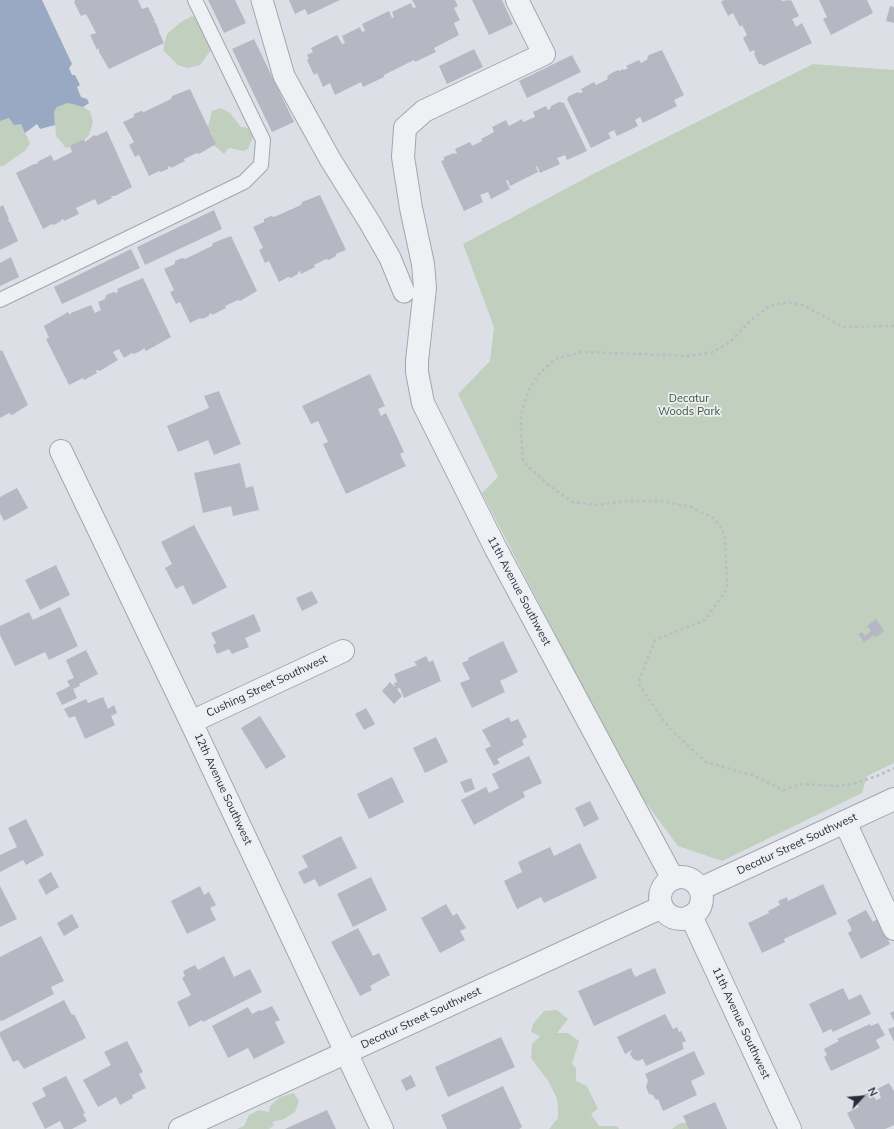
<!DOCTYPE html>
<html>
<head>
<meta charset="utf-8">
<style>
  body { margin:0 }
  #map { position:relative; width:894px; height:1129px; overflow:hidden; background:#dddfe6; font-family:Mulish,sans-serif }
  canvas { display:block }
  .north { position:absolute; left:842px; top:1077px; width:40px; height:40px; -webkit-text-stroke:3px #eceef3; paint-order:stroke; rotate:64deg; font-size:11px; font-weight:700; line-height:16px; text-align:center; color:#282c3b }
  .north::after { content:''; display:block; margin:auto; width:14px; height:18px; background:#282c3b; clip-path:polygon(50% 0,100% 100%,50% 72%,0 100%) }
</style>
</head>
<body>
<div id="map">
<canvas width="894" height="1129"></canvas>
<div class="north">N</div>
</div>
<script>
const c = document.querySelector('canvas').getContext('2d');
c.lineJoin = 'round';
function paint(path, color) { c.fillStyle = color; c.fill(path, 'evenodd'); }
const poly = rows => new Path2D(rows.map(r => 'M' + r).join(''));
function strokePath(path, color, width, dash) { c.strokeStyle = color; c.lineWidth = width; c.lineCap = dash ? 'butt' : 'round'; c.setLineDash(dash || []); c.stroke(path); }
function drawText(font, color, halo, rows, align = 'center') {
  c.font = font + ' Mulish,sans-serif'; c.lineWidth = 3.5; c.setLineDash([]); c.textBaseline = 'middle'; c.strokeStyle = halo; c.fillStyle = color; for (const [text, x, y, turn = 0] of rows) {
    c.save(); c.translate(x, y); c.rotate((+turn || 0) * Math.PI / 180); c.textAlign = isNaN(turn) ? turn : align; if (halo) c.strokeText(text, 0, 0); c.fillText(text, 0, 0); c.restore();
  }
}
const green = poly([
  [192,16,204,23,212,38,211,50,200,65,187,68,178,65,163,50,167,34,181,22],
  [813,64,894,70,894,763,867,776,862,793,722,861,678,846,635,788,482,493,498,477,458,394,490,361,494,327,463,244,595,173],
  [68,103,83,107,90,111,93,122,89,135,80,144,66,148,56,136,54,112,57,107],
  [221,108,230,113,241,127,248,128,254,134,248,149,243,151,229,148,224,154,213,144,212,133,207,131,212,111],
  [9,118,21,124,30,143,26,150,3,166,0,166,0,121],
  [557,1010,568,1019,557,1033,568,1033,579,1041,572,1064,576,1068,576,1081,587,1086,598,1109,591,1114,599,1126,617,1126,619,1129,549,1129,558,1118,558,1107,557,1099,549,1082,531,1058,532,1044,540,1036,531,1032,533,1024,544,1011],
  [294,1093,299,1101,295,1112,284,1119,272,1122,274,1125,269,1129,237,1129,244,1126,249,1115,259,1110,269,1112,270,1106,280,1097],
  [680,1123,690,1123,696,1129,672,1129]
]);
const water = poly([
  [0,0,42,0,72,64,69,68,72,75,75,75,80,85,77,87,81,97,87,99,89,103,83,107,68,103,57,107,54,112,55,125,40,129,37,124,25,133,21,124,14,125,9,118,0,121]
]);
const building = poly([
  [75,0,138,0,142,9,148,7,155,21,153,22,156,23,159,31,159,32,164,43,109,69,99,52,99,48,97,50,90,35,96,33,86,14,81,16,74,2,75,1],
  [208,0,235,0,246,23,224,33],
  [289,0,340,0,308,15,305,9,295,14],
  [412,0,455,0,458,6,454,8,460,20,454,23,459,35,434,48,436,52,415,62,414,60,384,75,384,77,363,87,361,82,335,95,330,83,323,87,317,73,314,75,307,60,309,58,307,55,313,52,311,48,337,35,342,44,345,43,342,36,360,27,362,32,365,31,362,24,389,11,392,18,394,17,392,12,411,3,413,8,416,7],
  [472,0,502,0,513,24,489,35],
  [724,0,781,0,782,1,791,0,799,16,792,19,796,27,802,23,812,43,763,66,762,64,759,64,754,54,755,52,754,50,750,52,743,38,747,35,742,25,740,27,733,13,728,16,721,2],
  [819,0,867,0,873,13,831,35,823,19,827,17],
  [890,6,894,7,894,23,886,21],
  [254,39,294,122,272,132,232,49],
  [474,49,483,67,447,84,439,66],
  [662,50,684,95,674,100,677,106,643,123,640,117,635,120,638,126,617,136,614,130,608,133,611,138,591,148,567,99,569,96,578,92,580,93,583,92,581,89,594,82,596,85,608,79,607,77,610,74,618,70,620,71,623,69,624,70,628,68,626,66,639,60,641,63,648,59,647,58,649,55],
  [572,55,581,72,527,98,519,81],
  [190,89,216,144,199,154,197,153,184,159,185,161,171,168,170,166,168,167,168,169,161,172,159,171,149,176,139,155,135,157,129,145,134,142,123,122,134,117,134,114,141,111,144,112,171,99,172,96],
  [559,102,564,103,587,151,567,160,565,155,557,158,560,164,540,173,537,166,536,167,538,172,510,186,508,180,506,181,510,189,491,199,488,192,480,195,483,202,464,211,441,161,444,160,444,157,454,153,455,154,457,153,455,149,470,142,472,146,482,141,481,139,494,132,492,127,506,120,509,126,522,119,523,122,535,117,533,112,546,106,548,110,550,109,551,106],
  [107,131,132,187,115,196,111,196,112,198,98,205,95,199,76,208,79,214,64,221,63,219,62,219,61,221,54,225,52,224,43,229,16,173,34,164,38,164,37,162,51,155,54,161,72,152,70,146,84,139,85,142,94,135,96,136],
  [320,195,346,250,336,254,336,256,329,260,326,259,314,265,315,267,301,274,300,271,298,272,298,274,291,278,288,277,279,282,269,261,265,263,259,250,263,248,253,227,264,222,264,219,271,216,274,217,301,205,302,202],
  [3,205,9,219,8,220,9,222,10,222,18,241,0,250,0,207],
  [214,210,222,229,145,265,137,247],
  [231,236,257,291,240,301,238,300,225,306,226,308,212,315,211,313,209,314,209,316,202,319,200,318,190,323,180,302,176,304,170,292,174,290,164,269,175,264,175,261,182,258,185,259,212,246,213,243],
  [131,249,140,268,62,304,54,287],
  [11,257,19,277,0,286,0,263],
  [143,278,171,337,146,351,144,348,142,350,134,354,132,353,124,358,119,349,113,352,118,360,100,371,97,370,96,371,97,373,84,380,83,378,69,385,46,339,49,338,44,326,68,312,70,315,71,313,91,305,95,313,101,310,98,302,105,299,106,295,114,292,116,293,118,292,117,289],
  [2,350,28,405,12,415,9,413,0,418,0,351],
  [370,374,385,406,378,409,381,416,386,413,404,452,400,454,406,466,346,494,323,444,328,442,318,421,311,424,302,406],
  [219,391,241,444,214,455,208,440,178,452,167,426,209,408,204,396],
  [240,463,246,488,253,486,259,510,233,516,231,506,203,513,194,473],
  [17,488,28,508,4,521,0,513,0,497],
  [194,525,227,587,193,605,183,585,176,589,165,568,172,564,161,542],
  [56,565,70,595,40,610,25,580],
  [312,591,318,603,302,611,296,598],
  [60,607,78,646,49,660,45,652,15,666,0,635,0,626,29,612,33,620],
  [254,614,261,631,245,638,249,647,232,654,229,649,217,654,213,645,216,643,211,633],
  [876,619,884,631,876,637,874,635,864,642,858,634,862,632,865,636,871,631,867,626],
  [503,641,518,672,500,681,505,692,472,708,460,683,470,679,462,663,469,660,468,658],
  [86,650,98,674,79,684,80,686,73,689,77,698,62,705,56,693,70,686,67,681,74,678,66,660],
  [426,656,429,662,433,660,441,681,404,698,400,688,397,689,402,696,394,704,382,691,390,682,395,687,394,683,397,682,394,674,417,665,414,662],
  [103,697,108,709,114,705,117,713,111,716,115,725,85,739,75,716,69,718,64,709,86,699,88,703],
  [366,708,375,724,364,730,355,714],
  [260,716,286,757,266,769,241,728],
  [509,717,511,722,518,719,527,737,522,740,524,745,497,759,500,763,494,766,485,749,491,746,482,730],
  [436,737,448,762,425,773,413,748],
  [529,756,542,783,523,792,525,797,474,825,461,800,486,787,489,793,499,788,492,774],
  [392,777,404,802,369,819,357,794],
  [471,778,475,789,465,793,460,782],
  [590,801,599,819,584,827,575,808],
  [26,819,44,855,26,865,23,860,0,872,0,855,17,847,8,828],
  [341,836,357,868,319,887,315,879,304,884,298,872,308,867,302,856],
  [580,843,597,878,544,903,541,897,517,909,504,881,522,872,518,862,550,847,554,856],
  [51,872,59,887,46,895,38,880],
  [371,877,387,910,353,927,337,894],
  [823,884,837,914,784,939,785,942,762,953,748,923,769,913,768,911,780,905,778,901,787,897,788,901],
  [0,886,17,919,0,927],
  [200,886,204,895,209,892,216,905,210,908,216,920,187,934,171,901],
  [446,904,453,916,457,913,466,928,460,931,465,940,440,953,421,918],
  [866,910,873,922,877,919,890,944,861,959,848,933,852,930,847,920],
  [72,914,79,927,64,936,57,923],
  [358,928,373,956,379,953,390,975,370,986,372,990,360,996,331,942],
  [41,936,64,981,51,987,54,994,2,1021,0,1020,0,957],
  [224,956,234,977,250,969,262,992,203,1022,202,1020,189,1027,177,1002,191,995,182,978,185,976,183,971,195,965,198,970],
  [631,968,635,977,655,968,666,993,594,1026,578,991],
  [843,988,849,1000,861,994,871,1014,833,1032,831,1029,823,1033,809,1004],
  [64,1000,72,1015,74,1014,86,1038,24,1069,18,1060,13,1062,0,1036,0,1032],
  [272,1006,280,1020,275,1022,285,1043,254,1059,248,1048,228,1058,212,1026,248,1007,252,1014,260,1010,261,1011],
  [894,1011,894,1021,890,1013],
  [665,1014,673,1029,677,1027,679,1032,681,1031,686,1041,682,1043,684,1049,646,1066,643,1059,638,1061,633,1059,630,1054,632,1050,625,1054,617,1037],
  [878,1023,885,1035,876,1040,880,1048,831,1071,824,1057,827,1055,824,1049,839,1041,837,1039,870,1024,871,1026],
  [894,1027,894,1042,888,1029],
  [501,1037,515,1067,448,1097,435,1067],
  [127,1041,143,1072,139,1074,146,1088,132,1095,133,1098,120,1105,116,1097,98,1107,83,1080,111,1065,104,1052],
  [694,1051,705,1074,691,1081,697,1095,663,1111,658,1099,656,1100,653,1095,649,1094,646,1087,648,1080,645,1074],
  [411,1075,416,1086,406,1091,401,1080],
  [66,1076,85,1113,83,1114,87,1121,72,1129,64,1129,60,1121,45,1129,32,1103,46,1096,42,1088],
  [889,1083,894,1091,894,1125,885,1129,855,1129,847,1113,859,1107,855,1099,871,1091,876,1100,881,1098,877,1089],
  [503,1086,522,1127,519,1129,447,1129,441,1115],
  [715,1102,727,1129,689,1129,683,1116],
  [327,1110,336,1129,285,1129]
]);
const path = poly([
  [894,326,843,327,805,306,789,302,769,306,750,321,730,342,713,352,690,356,581,352,555,359,540,373,529,390,521,414,521,433,523,462,550,486,572,502,598,505,629,501,662,501,691,507,715,519,725,535,727,589,705,620,655,640,638,683,669,728,706,762,752,775,783,790,801,784,836,786,853,784,877,776,894,768]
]);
const service = poly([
  [0,300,244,182,261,165,263,140,195,0]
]);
const pedestrian = poly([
  [262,0,284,76,330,159,370,223,390,258,404,292]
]);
const minor = poly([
  [517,0,544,54,424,111,405,128,403,157,411,208,423,264,425,288,417,361,417,372,423,403,496,549,673,879],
  [61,451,191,722,382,1129],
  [191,722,343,651],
  [845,822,894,929],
  [691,916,790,1129]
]);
const tertiary = poly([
  '660 898a21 21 0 1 1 42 0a21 21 0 1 1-42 0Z',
  [700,889,894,799],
  [180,1129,662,907]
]);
const parkNames = [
  ["Decatur",689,399],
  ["Woods Park",689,412]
];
const streetNames = [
  ["11th Avenue Southwest",519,591,62],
  ["Cushing Street Southwest",267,686,-25],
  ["12th Avenue Southwest",223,789,65],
  ["Decatur Street Southwest",797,844,-25],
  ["Decatur Street Southwest",421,1018,-25],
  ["11th Avenue Southwest",741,1023,65]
];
paint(green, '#c1cfbf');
paint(water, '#9aa9c3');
paint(building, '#b5b8c2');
strokePath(service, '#a3a6af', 16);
strokePath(pedestrian, '#a3a6af', 23);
strokePath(minor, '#a3a6af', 24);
strokePath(tertiary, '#a3a6af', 24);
strokePath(path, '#bbbdc4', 2.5, [3, 3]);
strokePath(service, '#eff0f4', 14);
strokePath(pedestrian, '#eff0f4', 21);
strokePath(minor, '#eff0f4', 22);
strokePath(tertiary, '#eff0f4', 22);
drawText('11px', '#385536', '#eceef3', parkNames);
drawText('11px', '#282c3b', '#eceef3', streetNames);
</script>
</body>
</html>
